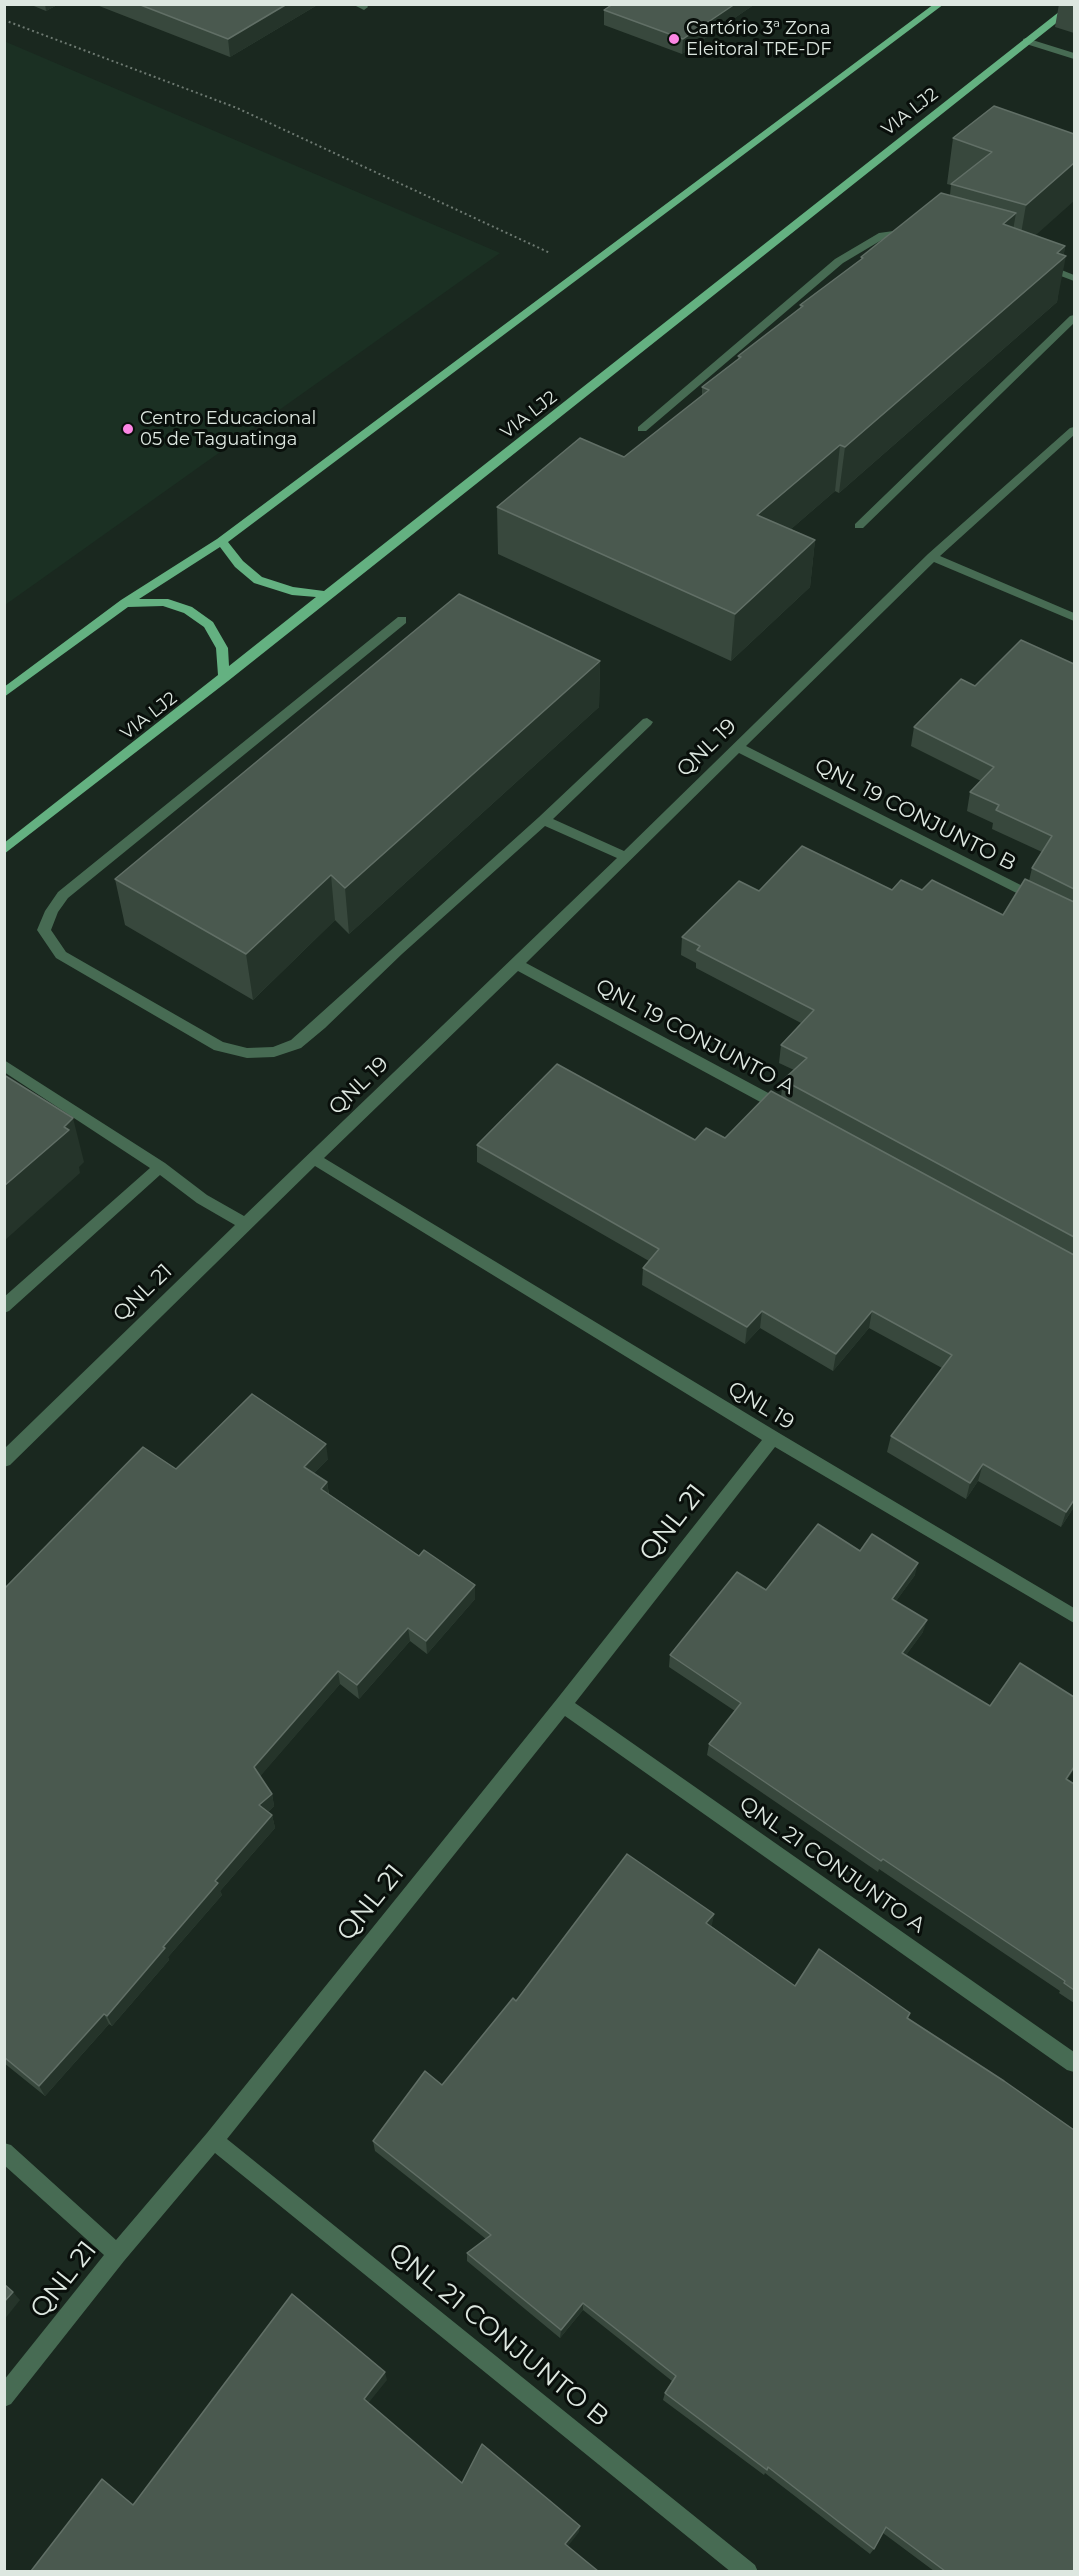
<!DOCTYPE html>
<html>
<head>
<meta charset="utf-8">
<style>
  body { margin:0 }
  #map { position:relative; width:1079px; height:2576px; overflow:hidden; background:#1a281f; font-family:Montserrat,sans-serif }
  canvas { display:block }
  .frame { position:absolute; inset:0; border:6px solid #dde7e0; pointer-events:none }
</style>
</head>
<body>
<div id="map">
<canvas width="1079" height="2576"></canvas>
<div class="frame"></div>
</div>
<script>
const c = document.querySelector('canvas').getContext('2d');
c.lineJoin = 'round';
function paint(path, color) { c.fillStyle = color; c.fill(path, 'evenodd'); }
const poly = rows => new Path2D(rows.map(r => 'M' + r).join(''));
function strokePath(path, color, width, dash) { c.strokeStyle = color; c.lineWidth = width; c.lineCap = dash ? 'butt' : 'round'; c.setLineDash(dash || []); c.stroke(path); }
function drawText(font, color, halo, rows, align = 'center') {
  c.font = font + ' Montserrat,sans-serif'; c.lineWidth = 6; c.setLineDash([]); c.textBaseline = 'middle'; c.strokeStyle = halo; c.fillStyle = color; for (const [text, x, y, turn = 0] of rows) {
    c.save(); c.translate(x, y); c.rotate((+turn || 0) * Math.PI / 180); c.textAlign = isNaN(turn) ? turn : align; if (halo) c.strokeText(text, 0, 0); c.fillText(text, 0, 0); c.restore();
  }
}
const built = poly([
  [4,41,500,253,5,605,4,605]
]);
const path = poly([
  [4,20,237,108,550,253]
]);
const minor = poly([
  [352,4,366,4,368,7,364,10,352,4],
  [1026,38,1074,53,1074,59,1023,43,1023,39,1026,38],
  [908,229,912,230,912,234,885,238,843,263,646,431,638,431,638,427,835,259,879,233,908,229],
  [1044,263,1074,275,1074,281,1040,268,1040,264,1044,263],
  [1074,315,1074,323,863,528,855,528,855,524,1070,316,1074,315],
  [1074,427,1074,435,940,556,1074,613,1074,621,934,562,746,746,1074,912,1074,922,739,753,526,963,787,1103,789,1107,787,1111,777,1111,518,971,324,1158,779,1433,1074,1608,1074,1623,775,1447,575,1703,1074,2052,1074,2072,1067,2070,565,1716,227,2139,755,2565,758,2572,731,2572,215,2153,124,2261,11,2404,4,2407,4,2380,104,2255,4,2165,4,2143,11,2145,116,2240,207,2133,557,1699,762,1440,315,1166,10,1465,4,1467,4,1449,235,1225,197,1203,160,1175,9,1311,4,1313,4,1297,150,1168,4,1072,4,1060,165,1163,207,1195,244,1216,617,858,545,826,402,954,325,1028,301,1048,274,1057,247,1058,214,1050,56,958,37,930,45,911,58,892,398,617,406,617,406,623,68,898,58,912,51,930,66,952,223,1042,247,1048,273,1047,291,1040,539,817,643,719,647,718,653,722,651,725,553,819,624,851,928,554,1070,428,1074,427]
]);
const major = poly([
  [934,4,944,4,228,542,243,561,262,577,293,587,324,591,1069,4,1074,4,1074,9,228,681,4,854,4,843,218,675,216,648,204,627,184,613,163,606,128,607,4,697,4,687,121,600,217,539,934,4],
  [220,547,235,567,254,583,292,595,316,597,229,666,228,648,213,622,192,607,168,599,139,599,220,547]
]);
const wall = poly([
  [29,4,59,4,46,11],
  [94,4,319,4,230,57],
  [755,4,682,54,604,25,604,10],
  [1059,4,1074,4,1074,33,1055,27],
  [1074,134,1035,236,1065,246,1057,302,839,493,835,491,791,529,815,540,810,587,731,661,498,554,497,507,624,457,702,396,702,387,738,359,738,356,800,309,800,305,861,260,861,257,950,195,951,185,947,184,953,138],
  [600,661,599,707,349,934,335,920,253,1000,125,925,115,879],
  [1074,664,1074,1507,1061,1527,978,1481,966,1499,887,1452,891,1436,942,1368,869,1328,833,1371,760,1328,745,1344,642,1285,643,1268,649,1261,477,1162,477,1145,695,1140,725,1138,781,1097,783,1080,794,1070,779,1063,781,1045,801,1023,696,968,696,963,681,955,682,937,759,891,922,890,1003,915,1029,881,1032,868,1042,852,992,829,993,823,967,811,970,792,981,781,911,746,914,727,975,686],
  [328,1459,314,1473,327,1482,329,1494,419,1556,475,1585,475,1599,427,1654,410,1641,359,1699,340,1684,260,1776,272,1794,274,1806,268,1812,272,1815,275,1828,220,1891,222,1895,168,1957,169,1960,112,2026,109,2024,45,2096,4,2063,4,1589,176,1469],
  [860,1551,915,1575,896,1601,923,1632,906,1655,1074,1784,1074,2003,1059,1993,1060,1991,879,1869,878,1872,707,1755,709,1744,735,1711,669,1667,670,1655,766,1590],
  [714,1914,711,1926,795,1986,910,2013,908,2019,1074,2571,934,2571,883,2533,874,2549,870,2554,765,2473,764,2475,663,2400,665,2393,672,2381,583,2310,560,2338,467,2261,467,2253,486,2239,375,2151,373,2141,442,2085,516,2001]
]);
const shadedWall = poly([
  [45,4,59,4,46,11],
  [287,4,319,4,230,57,228,39],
  [735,4,755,4,682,54,683,39],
  [1074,163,1074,201,1018,251,1026,205],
  [1016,213,1008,259,1003,224],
  [1065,246,1063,259,1066,256,1057,302,839,493,845,447],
  [840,445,835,491,753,562,757,515],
  [815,540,810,587,731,661,735,614],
  [600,661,599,707,349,934,345,888],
  [331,875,335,920,253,1000,246,954],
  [73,1118,84,1162,79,1167,80,1173,4,1241,4,1186],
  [762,1311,760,1328,745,1344,747,1327],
  [872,1311,869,1328,833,1371,836,1354],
  [326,1444,328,1459,306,1481,304,1467],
  [983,1464,978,1481,966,1499,970,1483],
  [327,1482,329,1497,321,1489],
  [1074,1500,1074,1507,1061,1527,1066,1512],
  [918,1563,915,1575,889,1611,892,1599],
  [475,1585,475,1599,427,1654,426,1641],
  [927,1620,923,1632,899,1665,902,1653],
  [408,1628,410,1641,359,1699,357,1685],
  [338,1671,340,1684,257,1780,254,1767],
  [1074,1767,1074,1770,1061,1790,1066,1779],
  [272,1794,274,1806,262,1818,259,1805],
  [272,1815,275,1828,220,1891,222,1895,168,1957,169,1960,112,2026,107,2016,215,1881],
  [714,1914,712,1925,705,1934,706,1923],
  [104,2014,109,2024,45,2096,39,2086],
  [13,2292,20,2300,4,2320,4,2302],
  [583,2303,583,2310,560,2338,561,2330],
  [385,2372,387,2380,366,2406,364,2399],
  [580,2526,579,2532,565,2550,565,2544]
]);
const building = poly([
  [138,4,287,4,228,39,138,4],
  [613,4,735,4,683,39,604,10,613,4],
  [994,106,1074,134,1074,163,1026,205,951,184,992,152,953,138,994,106],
  [941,193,1016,213,1003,224,1065,246,1057,253,1066,256,845,447,840,445,757,515,815,540,735,614,497,507,580,438,624,457,709,390,702,387,741,357,738,356,803,306,800,305,863,258,861,257,941,193],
  [459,594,600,661,345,888,331,875,246,954,115,879,459,594],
  [1021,640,1074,664,1074,889,1032,868,1052,836,996,810,999,805,970,792,994,767,914,727,961,679,975,686,1021,640],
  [802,846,892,890,901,880,922,890,932,880,1003,915,1025,879,1074,902,1074,1237,783,1080,807,1058,781,1045,814,1010,697,950,700,946,682,937,739,881,759,891,802,846],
  [557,1064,695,1140,706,1128,725,1138,771,1091,1074,1255,1074,1500,1066,1512,983,1464,970,1483,891,1436,952,1355,872,1311,836,1354,762,1311,747,1327,643,1268,659,1249,477,1145,557,1064],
  [4,1075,73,1118,64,1127,69,1130,4,1186,4,1075],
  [252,1394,326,1444,304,1467,327,1482,321,1489,419,1556,424,1550,475,1585,426,1641,408,1628,357,1685,338,1671,254,1767,272,1794,259,1805,272,1815,215,1881,218,1883,163,1947,165,1948,107,2016,104,2014,39,2086,4,2057,4,1589,143,1447,176,1469,252,1394],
  [818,1524,860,1551,872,1534,918,1563,892,1599,927,1620,902,1653,990,1706,1020,1663,1074,1697,1074,1767,1066,1779,1074,1784,1074,1990,1064,1983,1065,1981,883,1859,881,1861,709,1744,741,1703,670,1655,737,1572,766,1590,818,1524],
  [627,1854,714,1914,706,1923,795,1986,819,1949,910,2013,907,2018,1004,2081,1074,2130,1074,2571,945,2571,886,2527,874,2549,768,2467,767,2470,665,2393,676,2376,583,2303,561,2330,467,2253,491,2235,373,2141,425,2071,442,2085,513,1998,516,2001,627,1854],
  [4,2284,13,2292,4,2302,4,2284],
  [292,2294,385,2372,364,2399,462,2483,482,2444,580,2526,565,2544,598,2571,31,2571,102,2479,133,2505,292,2294]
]);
const markers = [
  [674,39,6,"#fc86e4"],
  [128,429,6,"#fc86e4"]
];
const farPoinames = [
  ["Cartório 3ª Zona",686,29],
  ["Eleitoral TRE-DF",686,50],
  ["Centro Educacional",140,419],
  ["05 de Taguatinga",140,440]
];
const farStreetnames = [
  ["VIA LJ2",910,112,-38],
  ["VIA LJ2",529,415,-38],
  ["VIA LJ2",149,716,-38]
];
const streetNames = [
  ["QNL 19",707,748,-44],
  ["QNL 19 CONJUNTO B",915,815,27],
  ["QNL 19 CONJUNTO A",695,1037,28],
  ["QNL 19",359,1086,-44],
  ["QNL 21",143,1293,-44],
  ["QNL 19",761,1406,31],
  ["QNL 21 CONJUNTO A",832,1865,35]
];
const nearStreetnames = [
  ["QNL 21",673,1523,-52],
  ["QNL 21",371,1903,-51],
  ["QNL 21",64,2280,-52],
  ["QNL 21 CONJUNTO B",498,2335,39]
];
paint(built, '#1b3023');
strokePath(path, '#6d7971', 2, [2, 3]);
paint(minor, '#476b53');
paint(major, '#64b181');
paint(wall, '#38483d');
paint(shadedWall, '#25342a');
paint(building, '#4a594f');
strokePath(building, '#616f66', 1.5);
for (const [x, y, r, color] of markers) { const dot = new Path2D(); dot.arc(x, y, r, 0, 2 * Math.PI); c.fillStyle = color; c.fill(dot); strokePath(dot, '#090f0b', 2); }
drawText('18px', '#dde7e0', '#090f0b', farPoinames, 'left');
drawText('18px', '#dde7e0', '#090f0b', farStreetnames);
drawText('21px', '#dde7e0', '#090f0b', streetNames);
drawText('26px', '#dde7e0', '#090f0b', nearStreetnames);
</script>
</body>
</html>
